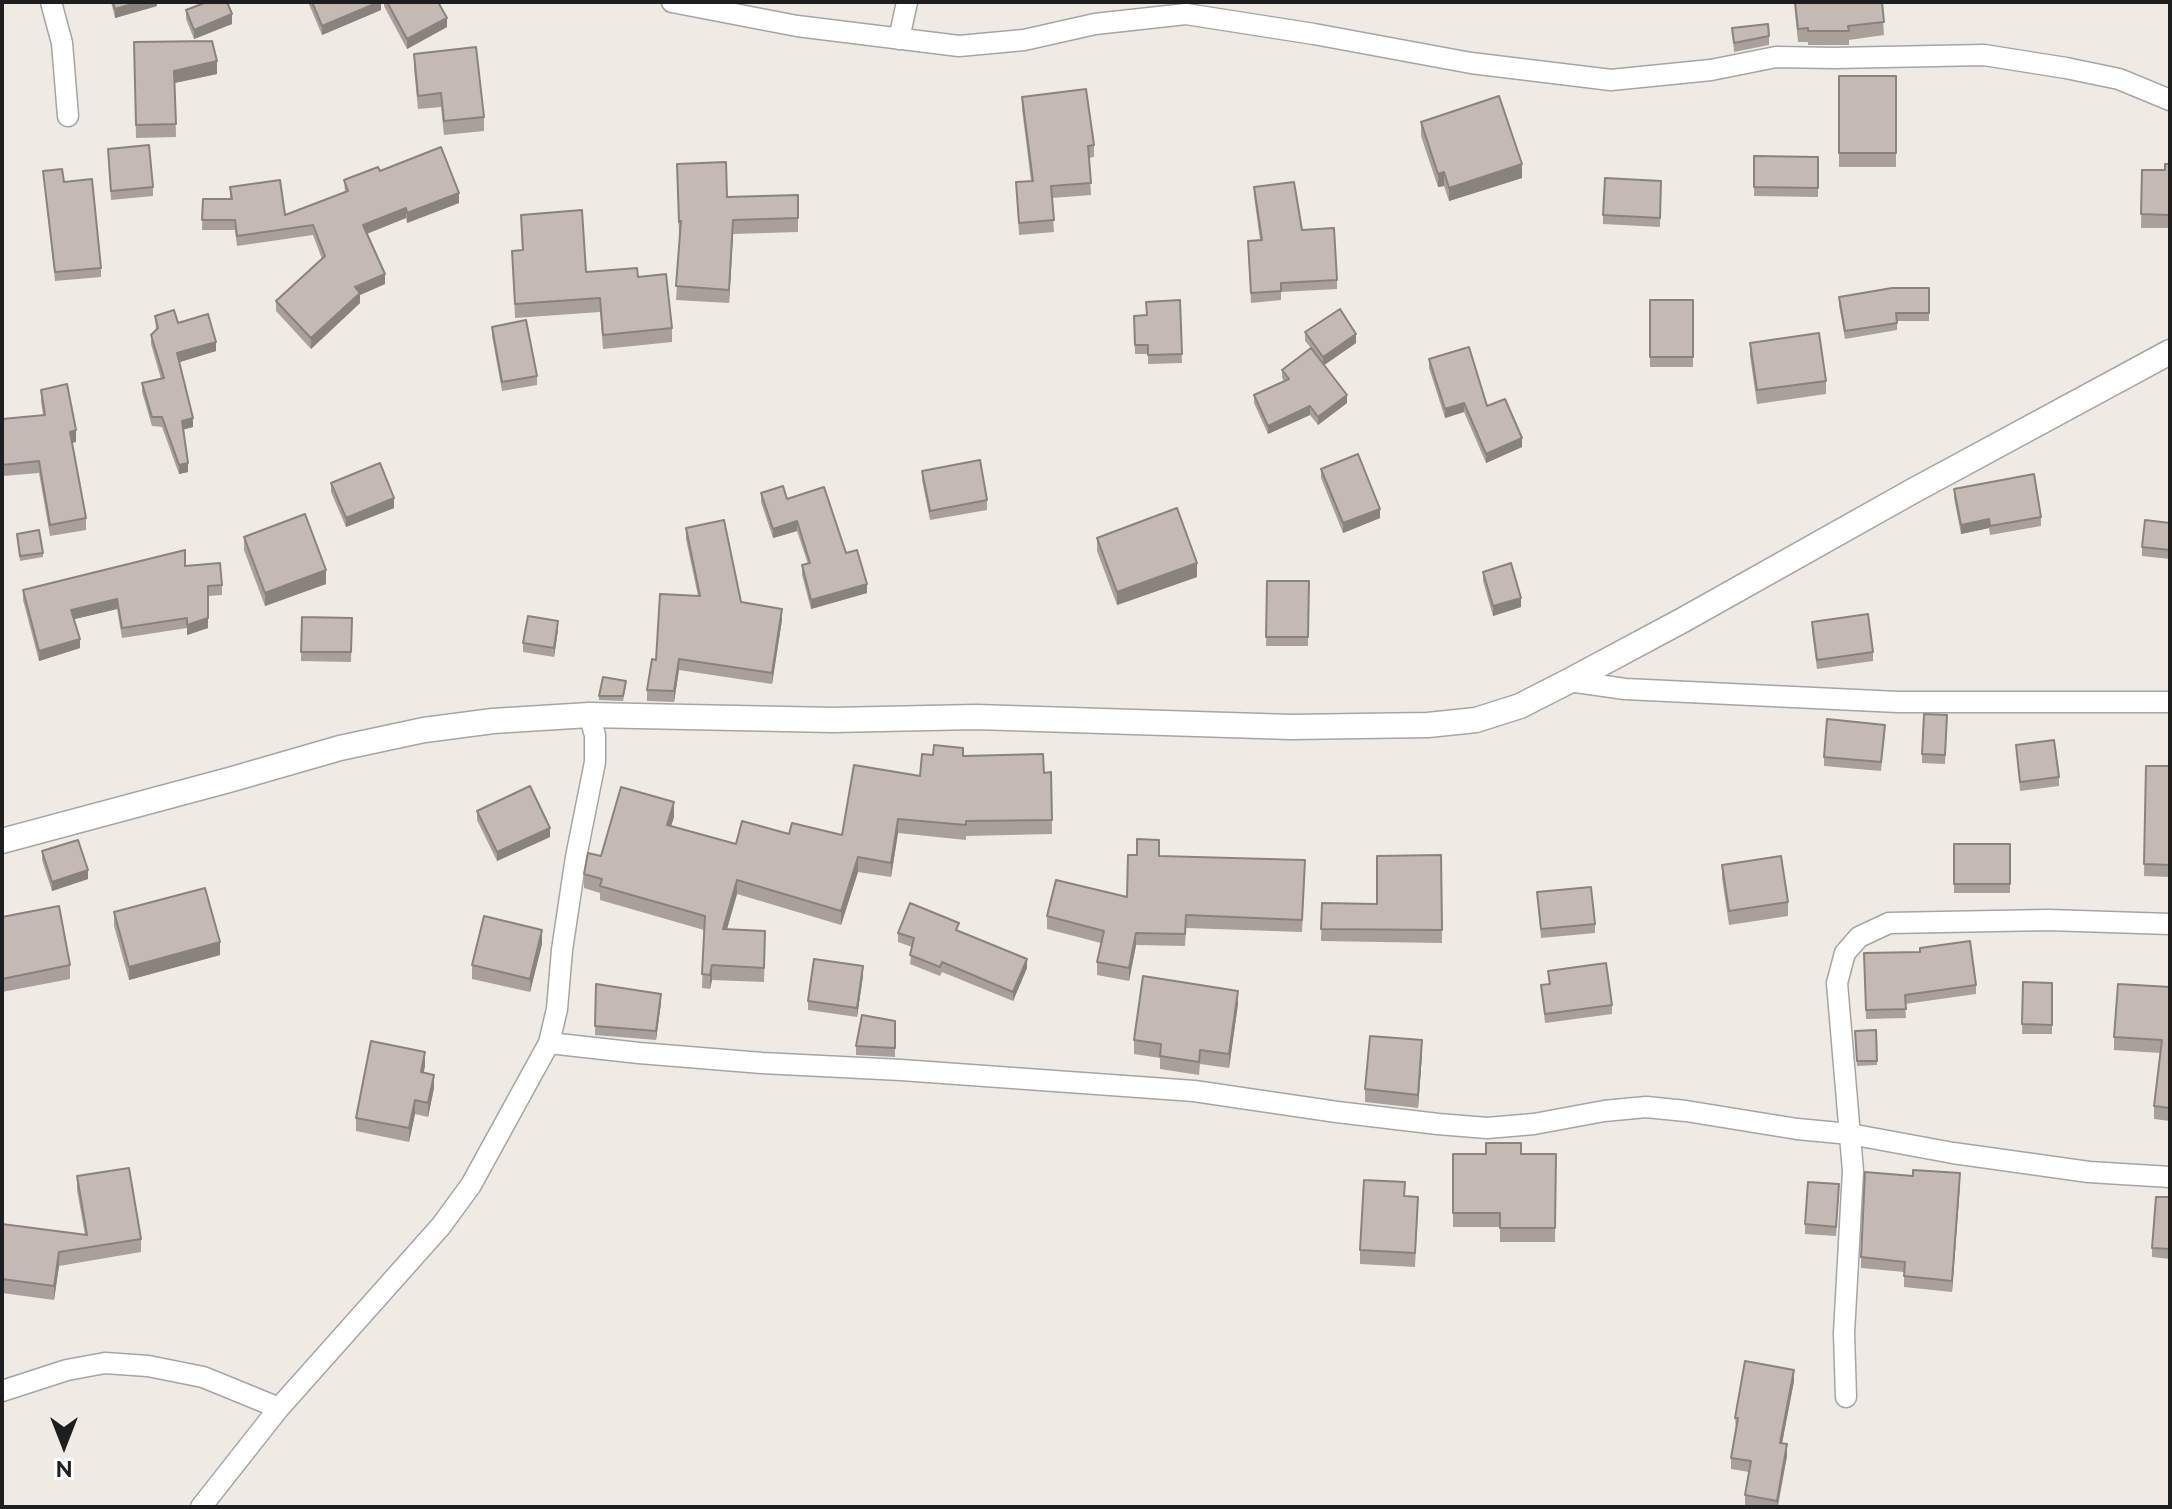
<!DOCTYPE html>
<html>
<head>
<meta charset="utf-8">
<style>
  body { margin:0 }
  #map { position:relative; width:2172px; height:1509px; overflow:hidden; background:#efebe4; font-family:Raleway,sans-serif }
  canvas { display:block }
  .frame { position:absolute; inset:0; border:4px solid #1e1e1e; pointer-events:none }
  .north { position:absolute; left:24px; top:1405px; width:80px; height:80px; -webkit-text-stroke:6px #fff; paint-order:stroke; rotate:180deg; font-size:22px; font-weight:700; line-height:32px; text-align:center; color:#1e1e1e }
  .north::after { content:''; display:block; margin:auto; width:28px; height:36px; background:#1e1e1e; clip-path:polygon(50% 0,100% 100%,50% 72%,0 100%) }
</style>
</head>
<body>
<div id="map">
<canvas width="2172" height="1509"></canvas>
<div class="frame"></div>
<div class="north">N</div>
</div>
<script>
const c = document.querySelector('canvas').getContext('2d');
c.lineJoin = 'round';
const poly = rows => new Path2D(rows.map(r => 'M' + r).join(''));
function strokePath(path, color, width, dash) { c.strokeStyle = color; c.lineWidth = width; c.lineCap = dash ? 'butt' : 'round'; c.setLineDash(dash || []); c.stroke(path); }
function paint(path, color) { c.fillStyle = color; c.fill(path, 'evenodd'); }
const minor = poly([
  [51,2,62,43,68,116],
  [672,2,797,26,959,46,1024,40,1095,24,1186,14,1314,34,1471,63,1611,80,1711,70,1776,57,1834,58,1984,55,2066,68,2119,79,2170,100],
  [899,39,907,2],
  [1569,681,1625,689,1898,702,2170,702],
  [549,1043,639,1053,762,1063,901,1070,1194,1091,1337,1112,1438,1124,1487,1128,1534,1124,1604,1111,1646,1107,1686,1111,1797,1129,1850,1134,1953,1153,2089,1172,2170,1177],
  [2,1391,67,1370,105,1363,148,1366,203,1377,279,1408],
  [1846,1397,1844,1333,1853,1171,1837,983,1845,953,1859,937,1889,923,2048,920,2170,924],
  [201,1507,279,1408,441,1226,471,1185,549,1043,557,1009,562,950,576,857,595,762,595,735,589,715]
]);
const tertiary = poly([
  [2,841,229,780,340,748,424,730,493,721,589,715,833,720,976,717,1291,727,1428,725,1476,720,1520,706,1569,681,1683,620,1911,492,2170,352]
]);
const wall = poly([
  [111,2,157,2,157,6,115,18],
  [308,2,381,2,381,10,322,35],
  [384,2,438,2,447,27,407,49,384,6],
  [1794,2,1882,2,1884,35,1849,40,1849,45,1808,45,1808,42,1798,42],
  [186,10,232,24,194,39,186,19],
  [1732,28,1769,36,1769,45,1734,52],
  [134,42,217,74,175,83,176,137,136,138],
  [414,54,484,117,484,131,444,135,441,107,418,109,414,68],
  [1839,76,1896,76,1896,167,1839,167],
  [1022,97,1094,145,1094,157,1089,158,1091,195,1052,198,1054,232,1019,235,1016,182,1031,181,1022,109],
  [1421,122,1522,178,1449,201,1444,186,1438,187,1421,136],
  [108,149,153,187,153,196,111,200],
  [1754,156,1818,157,1818,197,1754,196],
  [677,164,727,197,798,195,798,232,733,234,729,303,676,300,680,235,679,235],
  [2170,164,2170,228,2141,228,2142,170,2165,170],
  [43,171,64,182,101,268,101,277,55,281],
  [380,171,459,203,407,223,406,218,367,234,385,284,360,295,360,303,311,349,276,311,276,301,322,259,313,235,237,246,235,230,202,230,203,199,230,199,230,187,285,215,345,192,344,180],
  [1661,181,1660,227,1603,224,1603,215],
  [1254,187,1302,230,1337,280,1337,289,1281,292,1281,300,1251,303,1248,250,1260,240,1254,196],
  [521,215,586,272,638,277,672,328,672,342,603,349,600,312,515,318,512,251,522,250],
  [1929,288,1929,321,1897,321,1897,330,1845,339,1839,305,1839,297],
  [1180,300,1182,363,1148,364,1148,354,1135,354,1134,316,1146,315],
  [1650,300,1693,300,1693,367,1650,367],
  [155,316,178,323,216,351,179,362,193,427,183,429,188,472,179,474,162,427,152,426,142,392,142,383,161,379,151,344,151,335,156,330],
  [492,327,537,376,537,385,502,391,492,336],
  [1305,332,1356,343,1324,365,1347,403,1318,425,1310,415,1268,434,1254,403,1254,395,1284,381,1282,378,1282,370,1311,348,1305,341],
  [1750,343,1826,381,1826,394,1757,404,1750,356],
  [1429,359,1487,406,1522,447,1486,463,1464,412,1445,418,1429,368],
  [41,390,76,442,72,443,86,518,86,530,50,536,39,473,3,476,3,489,2,490,2,419,43,415,41,401],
  [1321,469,1380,518,1343,533,1321,478],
  [922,471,987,500,987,510,930,520,922,480],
  [331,483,394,508,346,527,331,492],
  [1954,489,2041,517,2041,526,1990,535,1989,528,1961,534,1954,498],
  [761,493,787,499,846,553,867,593,811,609,802,575,802,565,808,564,797,531,773,538,761,502],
  [2170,523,2170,559,2142,556,2142,547],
  [686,528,741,602,782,620,772,684,679,670,674,702,647,701,647,690,656,660,698,596,686,539],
  [17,534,43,553,43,557,20,561],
  [244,537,326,584,265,606,244,550],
  [1097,538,1197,577,1117,605,1097,551],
  [185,566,222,585,222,595,208,596,208,628,187,635,187,628,122,638,117,609,74,619,80,648,39,661,23,600,23,590],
  [1483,572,1521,607,1493,616,1483,581],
  [1267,581,1309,581,1308,646,1266,646],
  [302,617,352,618,351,662,301,661],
  [1812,622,1873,652,1873,661,1817,669,1812,631],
  [558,630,554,657,523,652,523,643],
  [626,686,623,701,599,700,599,696],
  [1947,725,1945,764,1922,763,1922,754],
  [1885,734,1881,771,1824,766,1824,757],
  [2016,745,2059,777,2059,786,2020,791],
  [933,755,963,756,1044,773,1051,772,1052,834,966,836,966,840,898,833,891,877,858,872,841,925,737,894,727,929,765,945,764,982,712,980,710,989,702,988,704,930,600,900,600,893,584,888,584,874,601,856,674,817,671,826,736,844,789,834,842,835,920,776],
  [2146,766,2170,766,2170,877,2144,876],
  [477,811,550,837,497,861,477,820],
  [1954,844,2010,844,2010,893,1954,893],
  [42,851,88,879,52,891,42,860],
  [1441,855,1442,943,1321,941,1322,903,1377,904],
  [1159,856,1305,873,1302,932,1186,928,1185,946,1136,945,1129,981,1097,975,1097,962,1101,943,1047,929,1047,916,1127,897],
  [1722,865,1788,902,1788,916,1729,925,1722,878],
  [1537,892,1595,924,1595,933,1541,938],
  [114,912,220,955,129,980,114,926],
  [2,917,70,965,70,979,2,992],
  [959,931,1027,968,1013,1001,942,972,940,976,910,964,912,947,898,942,898,933],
  [542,944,530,992,472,979,472,965],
  [1864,953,1976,985,1976,994,1905,1004,1906,1018,1866,1019],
  [1548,971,1612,1005,1612,1014,1545,1023,1541,985,1549,984],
  [863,976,857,1017,808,1010,808,1001],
  [2023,982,2052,983,2052,1034,2022,1034],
  [596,984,661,1003,656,1040,595,1035],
  [2170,987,2170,1121,2154,1119,2154,1106,2161,1053,2114,1050,2114,1037],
  [1238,1004,1229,1068,1200,1064,1199,1075,1160,1069,1160,1058,1134,1054,1134,1040],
  [895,1021,895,1057,856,1055,856,1046],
  [1876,1030,1877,1065,1857,1066,1855,1031],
  [1422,1054,1418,1108,1365,1102,1365,1089],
  [425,1066,423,1073,434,1088,428,1117,415,1114,409,1142,356,1131,356,1118],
  [1453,1154,1556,1154,1555,1242,1500,1242,1500,1227,1453,1227],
  [77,1176,141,1239,141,1252,59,1266,54,1300,2,1293,2,1224,85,1235,77,1190],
  [1960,1184,1952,1292,1904,1287,1904,1272,1861,1268,1861,1257],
  [1839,1193,1836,1236,1805,1234,1805,1224],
  [1405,1196,1418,1211,1415,1267,1360,1264,1360,1250],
  [2170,1197,2170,1259,2152,1257,2152,1248],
  [1794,1381,1782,1443,1787,1456,1778,1507,1745,1506,1745,1495,1749,1472,1731,1469,1731,1458,1736,1429,1735,1418]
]);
const shadedWall = poly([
  [139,2,157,2,157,6,115,18,115,9],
  [379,2,381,2,381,10,322,35,322,26],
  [232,14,232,24,194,39,194,30],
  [447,18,447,27,407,49,407,39],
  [217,61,217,74,174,83,174,71],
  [1522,164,1522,178,1449,201,1449,188],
  [1444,172,1444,186,1438,187,1438,174],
  [459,193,459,203,407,223,407,213],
  [406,208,406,218,363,235,363,225],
  [733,220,733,234,729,303,729,290],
  [385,274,385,284,360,295,360,303,311,349,311,338,355,287],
  [1356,334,1356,343,1323,366,1323,357],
  [216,342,216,351,177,363,177,353],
  [1347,395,1347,403,1318,425,1318,417],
  [1464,403,1464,412,1445,418,1445,409],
  [1310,406,1310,415,1268,434,1268,426],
  [193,418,193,427,182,430,182,421],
  [76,430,76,442,70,443,70,432],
  [1522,438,1522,447,1486,463,1486,454],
  [188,463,188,472,179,474,179,465],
  [394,498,394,508,346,527,346,518],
  [1380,509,1380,518,1343,533,1343,523],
  [1989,519,1989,528,1961,534,1961,525],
  [797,521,797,531,773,538,773,529],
  [1197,563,1197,577,1117,605,1117,592],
  [326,570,326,584,265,606,265,593],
  [867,584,867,593,811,609,811,600],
  [1521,598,1521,607,1493,616,1493,606],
  [117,599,117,609,71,620,71,610],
  [782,609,782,620,772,684,772,673],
  [208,618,208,628,187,635,187,625],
  [558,621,558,630,554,657,554,648],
  [80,639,80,648,39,661,39,651],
  [679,659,679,670,674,702,674,691],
  [674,802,674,817,667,839,667,825],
  [898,819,898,833,891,877,891,863],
  [550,828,550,837,497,861,497,852],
  [858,857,858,872,841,925,841,911],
  [88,870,88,879,52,891,52,882],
  [737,880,737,894,723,943,723,929],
  [542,930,542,944,530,992,530,979],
  [1136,933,1136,945,1129,981,1129,968],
  [220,942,220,955,129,980,129,967],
  [1027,959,1027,968,1013,1001,1013,992],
  [712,965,712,980,710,989,710,975],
  [863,966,863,976,857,1017,857,1008],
  [1238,991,1238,1004,1229,1068,1229,1054],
  [661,994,661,1003,656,1040,656,1031],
  [1422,1040,1422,1054,1418,1108,1418,1095],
  [425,1052,425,1066,421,1086,421,1072],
  [434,1075,434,1088,428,1117,428,1103],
  [415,1100,415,1114,409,1142,409,1128],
  [1960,1173,1960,1184,1952,1292,1952,1281],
  [59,1252,59,1266,54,1300,54,1286],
  [1794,1370,1794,1381,1780,1454,1780,1443],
  [1787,1444,1787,1456,1777,1507,1777,1501]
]);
const building = poly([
  [113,2,139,2,115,9,113,2],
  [207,2,227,2,232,14,194,30,186,10,207,2],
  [312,2,379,2,322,26,312,2],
  [387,2,438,2,447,18,407,39,387,2],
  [1795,2,1882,2,1884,22,1848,26,1849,31,1808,31,1808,28,1798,29,1795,2],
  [1768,24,1769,36,1734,43,1732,28,1768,24],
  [212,41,217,61,174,71,176,124,136,125,134,42,212,41],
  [476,47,484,117,444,121,441,93,418,96,414,54,476,47],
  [1839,76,1896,76,1896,153,1839,153,1839,76],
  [1086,89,1094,145,1088,146,1091,183,1051,186,1054,220,1019,223,1016,182,1033,181,1022,97,1086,89],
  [1499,96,1522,164,1449,188,1444,172,1438,174,1421,122,1499,96],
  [149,145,153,187,111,191,108,149,149,145],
  [441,147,459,193,407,213,406,208,363,225,385,274,355,287,360,293,311,338,276,301,325,256,313,225,237,236,235,220,202,220,203,199,232,199,230,187,280,180,285,215,348,191,344,180,378,167,380,171,441,147],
  [1754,156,1818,157,1818,188,1754,187,1754,156],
  [726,162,727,197,798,195,798,218,733,220,729,290,676,286,681,221,679,222,677,164,726,162],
  [2165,164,2170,164,2170,215,2141,214,2142,170,2165,170,2165,164],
  [62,169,64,182,92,179,101,268,55,272,43,171,62,169],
  [1605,178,1661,181,1660,218,1603,215,1605,178],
  [1294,182,1302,230,1334,228,1337,280,1281,283,1281,291,1251,293,1248,241,1262,240,1254,187,1294,182],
  [582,210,586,272,637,268,638,277,666,274,672,328,603,335,600,298,515,304,512,251,523,250,521,215,582,210],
  [1892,288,1929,288,1929,313,1896,313,1897,323,1845,331,1839,297,1892,288],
  [1180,300,1182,354,1148,355,1148,345,1135,345,1134,316,1147,315,1146,302,1180,300],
  [1650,300,1693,300,1693,357,1650,357,1650,300],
  [1340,309,1356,334,1323,357,1305,332,1340,309],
  [174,310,178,323,208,314,216,342,177,353,193,418,182,421,188,463,179,465,162,417,152,417,142,383,164,378,151,335,158,328,155,316,174,310],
  [526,320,537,376,502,382,492,327,526,320],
  [1819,333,1826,381,1757,390,1750,343,1819,333],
  [1469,347,1487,406,1505,399,1522,438,1486,454,1464,403,1445,409,1429,359,1469,347],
  [1311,348,1347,395,1318,417,1310,406,1268,426,1254,395,1289,379,1282,370,1311,348],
  [67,384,76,430,70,432,86,518,50,525,39,461,2,465,2,419,45,415,41,390,67,384],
  [1358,454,1380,509,1343,523,1321,469,1358,454],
  [980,460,987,500,930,511,922,471,980,460],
  [380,463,394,498,346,518,331,483,380,463],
  [2034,474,2041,517,1990,526,1989,519,1961,525,1954,489,2034,474],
  [783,486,787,499,824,487,846,553,857,550,867,584,811,600,802,565,810,563,797,521,773,529,761,493,783,486],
  [1177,508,1197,563,1117,592,1097,538,1177,508],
  [305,514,326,570,265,593,244,537,305,514],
  [724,520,741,602,782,609,772,673,679,659,674,691,647,690,652,659,656,660,660,594,700,596,686,528,724,520],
  [2145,520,2170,523,2170,550,2142,547,2145,520],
  [39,530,43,553,20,556,17,534,39,530],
  [185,550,185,566,220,563,222,585,208,586,208,618,187,625,187,618,122,628,117,599,71,610,80,639,39,651,23,590,185,550],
  [1511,563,1521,598,1493,606,1483,572,1511,563],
  [1267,581,1309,581,1308,637,1266,637,1267,581],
  [1868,614,1873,652,1817,660,1812,622,1868,614],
  [528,616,558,621,554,648,523,643,528,616],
  [302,617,352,618,351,652,301,652,302,617],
  [603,677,626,681,623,696,599,696,603,677],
  [1924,714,1947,715,1945,755,1922,754,1924,714],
  [1827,719,1885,725,1881,762,1824,757,1827,719],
  [2054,740,2059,777,2020,782,2016,745,2054,740],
  [934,745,963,748,963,756,1043,754,1044,773,1051,772,1052,820,966,821,966,825,898,819,891,863,858,857,841,911,737,880,723,929,765,931,764,968,712,965,710,975,702,974,705,916,600,886,602,879,584,874,588,853,601,856,621,787,674,802,667,825,736,844,742,821,789,834,792,823,842,835,854,765,920,776,922,754,933,755,934,745],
  [2146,766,2170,766,2170,865,2144,864,2146,766],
  [530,786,550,828,497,852,477,811,530,786],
  [1137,839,1159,840,1159,856,1305,860,1302,920,1186,915,1185,934,1136,933,1129,968,1097,962,1104,931,1047,916,1056,880,1127,897,1128,855,1137,855,1137,839],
  [78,840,88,870,52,882,42,851,78,840],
  [1954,844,2010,844,2010,884,1954,884,1954,844],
  [1441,855,1442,930,1321,929,1322,903,1377,904,1377,856,1441,855],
  [1781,856,1788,902,1729,911,1722,865,1781,856],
  [1591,887,1595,924,1541,929,1537,892,1591,887],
  [205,888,220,942,129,967,114,912,205,888],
  [910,903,959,923,956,930,1027,959,1013,992,942,962,940,967,910,955,914,938,898,933,910,903],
  [59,906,70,965,2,979,2,917,59,906],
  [484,916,542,930,530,979,472,965,484,916],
  [1970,941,1976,985,1905,995,1906,1009,1866,1010,1864,953,1920,952,1920,948,1970,941],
  [814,959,863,966,857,1008,808,1001,814,959],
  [1606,963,1612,1005,1545,1014,1541,985,1550,984,1548,971,1606,963],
  [1143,976,1238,991,1229,1054,1200,1050,1199,1062,1160,1056,1161,1044,1134,1040,1143,976],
  [2023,982,2052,983,2052,1025,2022,1024,2023,982],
  [596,984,661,994,656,1031,595,1026,596,984],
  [2118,984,2170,987,2170,1108,2154,1106,2162,1040,2114,1037,2118,984],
  [862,1015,895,1021,895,1048,856,1046,862,1015],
  [1876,1030,1877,1061,1857,1061,1855,1031,1876,1030],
  [1370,1036,1422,1040,1418,1095,1365,1089,1370,1036],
  [371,1041,425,1052,421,1072,434,1075,428,1103,415,1100,409,1128,356,1118,371,1041],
  [1486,1143,1521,1143,1521,1154,1556,1154,1555,1228,1500,1228,1500,1213,1453,1213,1453,1154,1486,1154,1486,1143],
  [129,1168,141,1239,59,1252,54,1286,2,1279,2,1224,87,1235,77,1176,129,1168],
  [1913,1170,1960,1173,1952,1281,1904,1276,1905,1262,1861,1257,1865,1172,1913,1176,1913,1170],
  [1364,1180,1405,1182,1404,1196,1418,1197,1415,1253,1360,1250,1364,1180],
  [1808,1182,1839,1184,1836,1227,1805,1224,1808,1182],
  [2156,1197,2170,1197,2170,1249,2152,1248,2156,1197],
  [1745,1361,1794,1370,1780,1443,1787,1444,1777,1501,1745,1495,1751,1461,1731,1458,1738,1418,1735,1418,1745,1361]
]);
strokePath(minor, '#a5a5a5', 23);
strokePath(tertiary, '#a5a5a5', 27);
strokePath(minor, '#fff', 20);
strokePath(tertiary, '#fff', 24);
paint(wall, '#a9a09a');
paint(shadedWall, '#89827d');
paint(building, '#c4bab3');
strokePath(building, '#89827d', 2);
</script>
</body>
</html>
